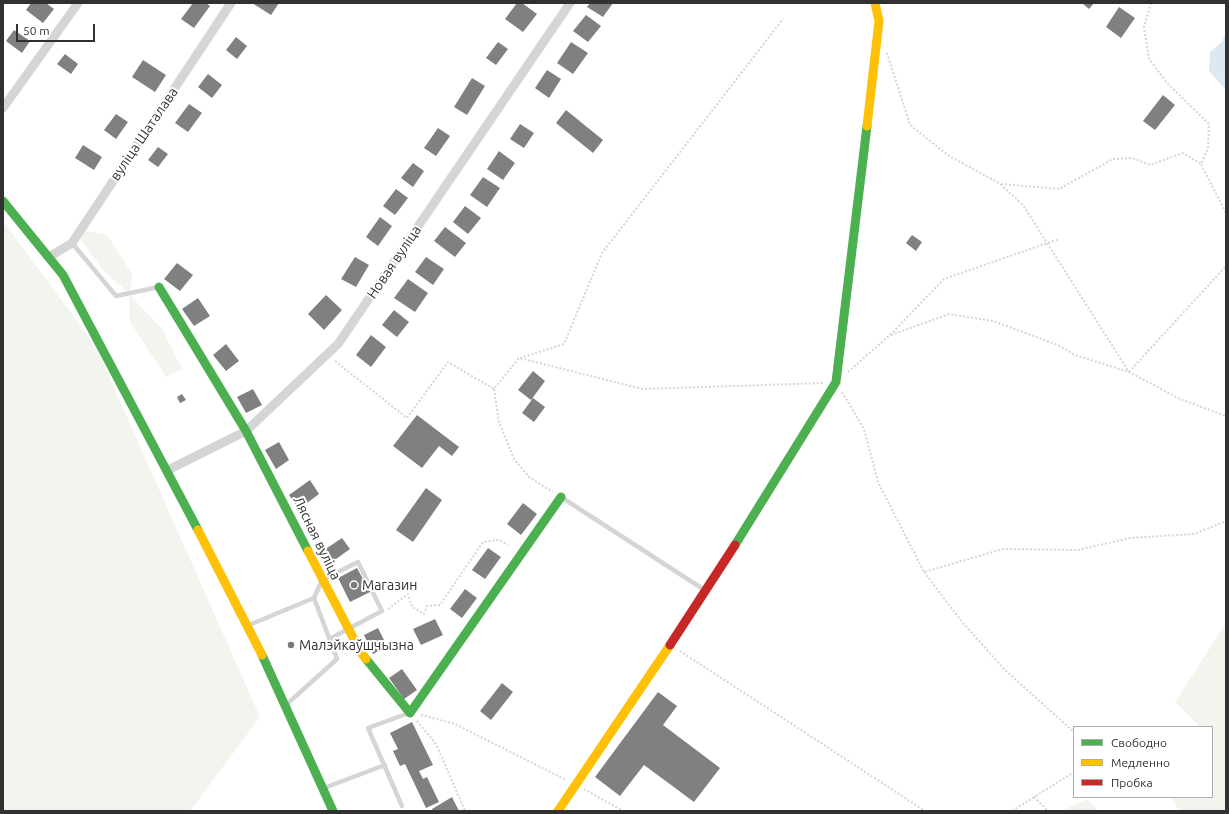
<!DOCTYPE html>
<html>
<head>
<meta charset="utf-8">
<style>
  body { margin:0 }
  #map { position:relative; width:1229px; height:814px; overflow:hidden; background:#fff; font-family:Ubuntu,sans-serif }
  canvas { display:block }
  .frame { position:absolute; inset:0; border:4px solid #313131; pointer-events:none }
  .legend { position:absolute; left:1073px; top:726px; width:140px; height:72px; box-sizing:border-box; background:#fff; border:1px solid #adadad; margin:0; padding:5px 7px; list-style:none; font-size:12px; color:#313131 }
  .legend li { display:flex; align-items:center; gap:8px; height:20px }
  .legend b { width:20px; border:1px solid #adadad }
  .scale { position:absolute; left:16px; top:24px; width:79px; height:18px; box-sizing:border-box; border:2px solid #313131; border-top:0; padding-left:5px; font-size:12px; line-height:14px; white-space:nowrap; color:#313131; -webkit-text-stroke:3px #fff; paint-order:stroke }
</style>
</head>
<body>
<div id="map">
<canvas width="1229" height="814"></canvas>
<div class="frame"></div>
<ul class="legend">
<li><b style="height:5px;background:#4caf50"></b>Свободно</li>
<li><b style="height:5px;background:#ffc107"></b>Медленно</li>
<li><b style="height:5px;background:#c62828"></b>Пробка</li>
</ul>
<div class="scale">50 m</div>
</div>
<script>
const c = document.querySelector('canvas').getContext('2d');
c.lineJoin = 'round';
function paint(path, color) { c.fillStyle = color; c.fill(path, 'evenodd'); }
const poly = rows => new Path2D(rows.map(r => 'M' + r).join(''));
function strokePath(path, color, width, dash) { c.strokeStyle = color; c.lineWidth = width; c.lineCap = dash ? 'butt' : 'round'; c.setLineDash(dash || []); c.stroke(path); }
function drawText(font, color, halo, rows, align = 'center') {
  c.font = font + ' Ubuntu,sans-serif'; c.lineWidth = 4; c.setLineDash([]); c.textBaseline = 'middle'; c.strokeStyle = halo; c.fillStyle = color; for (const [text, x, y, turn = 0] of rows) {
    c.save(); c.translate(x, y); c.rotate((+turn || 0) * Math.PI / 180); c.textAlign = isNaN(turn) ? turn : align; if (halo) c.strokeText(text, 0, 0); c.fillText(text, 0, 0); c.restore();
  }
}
const green = poly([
  [3,221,96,347,260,717,190,811,3,811],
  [80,230,107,235,133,275,129,294,162,329,182,369,166,377,130,322,129,293,102,269,79,237],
  [1226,623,1226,811,1179,811,1171,797,1212,797,1212,727,1200,727,1175,702],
  [1087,799,1099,811,1061,811]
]);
const water = poly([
  [1226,32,1226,90,1209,71,1210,52,1222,42]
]);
const building = poly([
  [31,3,46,3,54,9,43,23,26,10],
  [193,3,206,3,210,6,194,28,181,19],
  [252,3,279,3,271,15],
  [517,3,522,3,537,14,523,32,505,19],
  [590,3,613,3,603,17,587,7],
  [1082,3,1094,3,1089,9],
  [1119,7,1135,18,1121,38,1106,27],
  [586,15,601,26,588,42,573,31],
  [14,30,30,41,22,53,6,41],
  [236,37,247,46,237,59,226,50],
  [498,42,508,49,496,65,486,58],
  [571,42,588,53,573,74,557,63],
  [65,54,78,64,71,74,57,64],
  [143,60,166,75,155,92,132,77],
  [547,70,561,79,549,98,535,88],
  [208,74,222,85,212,98,198,87],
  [472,78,485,86,467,115,454,107],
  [1163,95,1175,105,1155,130,1143,121],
  [189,104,202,113,188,132,175,123],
  [566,110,603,140,593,153,556,123],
  [116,114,128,122,116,139,104,130],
  [520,124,534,133,524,148,510,139],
  [438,128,450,136,436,156,424,148],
  [83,145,102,157,94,170,75,158],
  [158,147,168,154,158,167,148,160],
  [499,151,515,163,503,180,487,169],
  [413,163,424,171,413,187,401,178],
  [483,177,500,188,487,207,470,195],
  [396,189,408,198,395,215,383,206],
  [465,206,481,218,468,234,453,222],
  [380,217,392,226,378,246,366,237],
  [445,227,466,243,455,257,434,241],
  [912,235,922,242,916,251,906,243],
  [355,257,369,265,356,287,341,279],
  [426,257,444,269,433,285,415,272],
  [177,263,193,275,180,291,164,279],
  [408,279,428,293,415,312,394,298],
  [326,295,342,310,324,330,308,314],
  [198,298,210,316,194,326,182,309],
  [394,310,409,322,397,337,382,325],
  [371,335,386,347,371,367,356,355],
  [226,344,239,361,226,371,213,355],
  [533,371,545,381,531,400,518,390],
  [253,389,262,405,246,413,237,397],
  [182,394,186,400,180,403,177,397],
  [533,398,545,407,534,422,522,413],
  [417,415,459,447,452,456,439,446,422,468,393,446],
  [279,442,289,460,276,469,265,450],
  [310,480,319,494,299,509,289,495],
  [426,488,442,500,413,542,396,530],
  [523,503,537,514,521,535,507,524],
  [342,538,350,549,329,564,321,552],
  [488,548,501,557,485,579,472,570],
  [357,568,370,592,350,602,338,578],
  [465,589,477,598,462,618,450,609],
  [435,619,443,635,421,645,413,629],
  [378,628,387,646,373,654,364,635],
  [402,669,417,690,404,699,389,678],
  [502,683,513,692,491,720,480,711],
  [658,692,677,706,663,725,720,768,694,802,644,765,620,796,595,777],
  [412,722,433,765,419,771,423,779,427,777,439,802,426,808,405,764,400,766,393,751,398,749,390,733],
  [452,797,459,811,433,811,432,809]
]);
const path = poly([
  [1151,3,1144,27,1149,59,1167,83,1209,124,1208,148,1201,164,1226,213],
  [887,53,910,125,949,156,999,183,1023,205,1129,372,1180,399,1226,416],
  [1001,184,1059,189,1113,159,1132,158,1150,165,1183,153,1201,164],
  [891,335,949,314,993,321,1058,345,1075,355,1129,372,1226,266],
  [520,358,564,344,602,253,783,19],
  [335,361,407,418,448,362,494,389,519,358,643,389,823,383],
  [848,372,890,335,944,279,1059,239],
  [494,389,499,422,514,459,530,478,553,492],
  [842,392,864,429,878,482,924,572,1003,549,1078,550,1130,538,1194,534,1226,521],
  [924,572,963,623,1005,670,1074,732],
  [388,609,408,594,412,607,424,614,427,606,440,605,483,542,499,540,508,545],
  [680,651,925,811],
  [421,715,455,724,566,780],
  [417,721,436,744,465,811],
  [584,789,623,811],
  [1034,797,1048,811],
  [1012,811,1074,772]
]);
const lane = poly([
  [72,243,116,296,159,287],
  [561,497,706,591],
  [314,598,322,580,358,562,382,611,329,639],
  [249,625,314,598,337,659,286,705],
  [324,788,385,765],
  [402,806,368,728,409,713]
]);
const street = poly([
  [3,108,78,3],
  [49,257,72,243,231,3],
  [168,470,246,431,338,344,570,3]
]);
const fast = poly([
  [3,201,63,275,198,530],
  [159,287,246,431,308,551],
  [735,545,836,382,867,126],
  [262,655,333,811],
  [366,659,410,713,561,497]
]);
const slow = poly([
  [867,126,879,21,875,3],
  [198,530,262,655],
  [308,551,360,651,366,659],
  [558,811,670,645]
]);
const jam = poly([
  [670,645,735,545]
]);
const markers = [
  [354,585,4,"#797979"],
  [291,645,4,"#797979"]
];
const streetNames = [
  ["вуліца Шаталава",144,134,-56],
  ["Новая вуліца",394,262,-56],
  ["Лясная вуліца",317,538,64]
];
const poiNames = [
  ["Магазин",362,585],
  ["Малэйкаўшчызна",299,645]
];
paint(green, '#f1f5ee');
paint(water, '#dce8f2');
paint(building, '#808080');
strokePath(path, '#d5d5d5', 2, [2, 2]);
strokePath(lane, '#d5d5d5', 4.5);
strokePath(street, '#d5d5d5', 9);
strokePath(fast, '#4caf50', 9);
strokePath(slow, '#ffc107', 9);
strokePath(jam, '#c62828', 9);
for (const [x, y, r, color] of markers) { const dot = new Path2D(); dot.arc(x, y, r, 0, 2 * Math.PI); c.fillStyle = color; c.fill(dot); strokePath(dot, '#fff', 1.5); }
drawText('14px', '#313131', '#fff', streetNames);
drawText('14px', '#313131', '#fff', poiNames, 'left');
</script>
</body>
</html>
